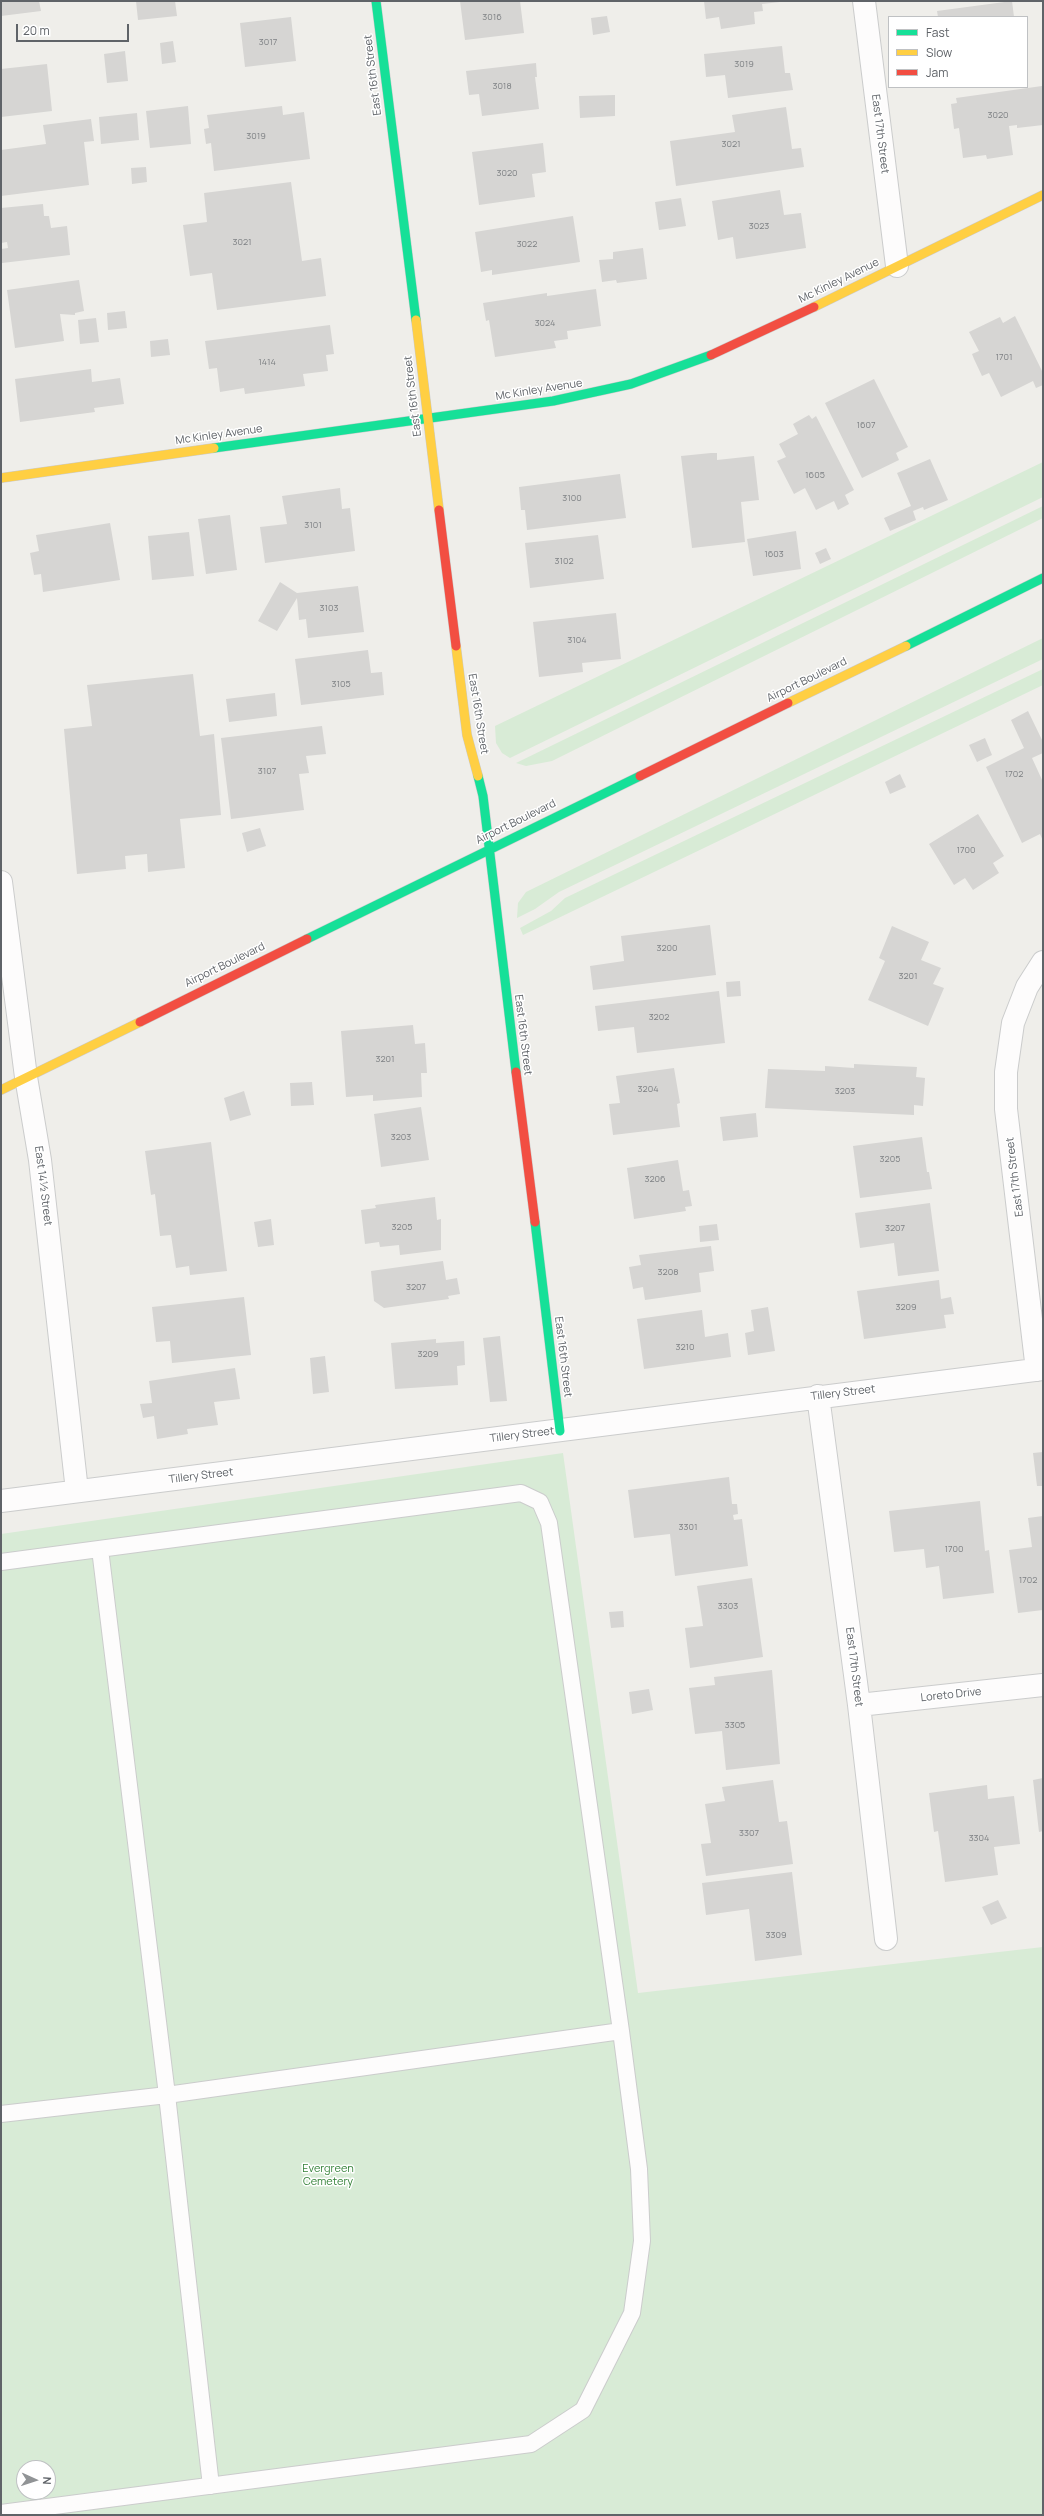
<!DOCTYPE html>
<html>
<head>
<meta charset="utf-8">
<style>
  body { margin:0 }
  #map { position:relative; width:1044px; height:2516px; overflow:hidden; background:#efeeea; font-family:Manrope,sans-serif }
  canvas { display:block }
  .frame { position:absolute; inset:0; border:2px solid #5f6368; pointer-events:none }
  .legend { position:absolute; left:888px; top:16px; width:140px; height:72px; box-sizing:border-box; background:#fff; border:1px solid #bfc1c3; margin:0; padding:5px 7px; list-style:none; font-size:12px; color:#5f6368 }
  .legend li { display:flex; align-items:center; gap:8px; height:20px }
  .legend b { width:20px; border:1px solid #bfc1c3 }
  .north { position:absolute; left:16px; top:2460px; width:40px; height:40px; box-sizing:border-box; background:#fff; border:1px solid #bfc1c3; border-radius:50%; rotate:93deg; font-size:11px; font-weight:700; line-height:16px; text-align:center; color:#5f6368 }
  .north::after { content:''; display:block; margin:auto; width:14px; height:18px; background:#919496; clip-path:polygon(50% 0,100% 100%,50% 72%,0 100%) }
  .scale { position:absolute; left:16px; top:24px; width:113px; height:18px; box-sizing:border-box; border:2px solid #5f6368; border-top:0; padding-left:5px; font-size:12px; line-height:14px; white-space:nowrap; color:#5f6368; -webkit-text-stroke:3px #fff; paint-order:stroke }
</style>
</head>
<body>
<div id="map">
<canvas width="1044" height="2516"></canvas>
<div class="frame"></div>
<ul class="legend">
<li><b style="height:5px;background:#16e098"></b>Fast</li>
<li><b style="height:5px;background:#ffcf43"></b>Slow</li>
<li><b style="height:5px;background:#f24e42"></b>Jam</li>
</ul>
<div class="north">N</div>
<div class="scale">20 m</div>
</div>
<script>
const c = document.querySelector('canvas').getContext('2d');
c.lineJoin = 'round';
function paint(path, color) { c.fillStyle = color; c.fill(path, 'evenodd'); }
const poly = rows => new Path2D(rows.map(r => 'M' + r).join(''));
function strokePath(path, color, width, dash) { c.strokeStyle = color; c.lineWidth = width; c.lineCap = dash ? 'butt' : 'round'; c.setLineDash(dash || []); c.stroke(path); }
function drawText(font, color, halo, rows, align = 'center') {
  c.font = font + ' Manrope,sans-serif'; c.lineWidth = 3; c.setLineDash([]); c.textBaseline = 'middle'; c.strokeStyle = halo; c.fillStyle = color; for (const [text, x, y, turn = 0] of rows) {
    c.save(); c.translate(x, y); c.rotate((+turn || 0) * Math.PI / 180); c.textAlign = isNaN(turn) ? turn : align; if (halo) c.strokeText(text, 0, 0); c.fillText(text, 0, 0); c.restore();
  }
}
const green = poly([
  [1043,462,1043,497,510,758,502,753,496,743,495,726],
  [1043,506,1043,518,552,761,526,766,516,763],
  [1043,638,1043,659,559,892,535,909,517,918,518,903,526,892],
  [1043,669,1043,685,523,935,520,928,551,911,565,898],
  [563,1453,638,1993,1043,1947,1043,2515,1,2515,1,1534],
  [24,2468,48,2468,48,2492,24,2492]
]);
const building = poly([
  [1,1,39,1,41,11,1,16],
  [136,1,175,1,177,16,138,20],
  [460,1,520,1,524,33,465,40],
  [704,1,780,1,780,2,762,4,763,11,754,12,755,24,721,29,719,17,706,19],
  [1012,1,1014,17,938,17,937,11],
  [607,16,610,32,593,35,591,18],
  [291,17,296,61,245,67,240,23],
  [173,41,176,62,162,64,160,43],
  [782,46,785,73,790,73,793,90,728,98,725,75,706,77,704,54],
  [125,51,128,81,107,83,104,54],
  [536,63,537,77,535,77,539,109,482,116,479,94,469,95,466,71],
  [47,64,52,111,1,117,1,69],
  [1042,86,1043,125,1017,128,1017,125,1009,126,1013,155,987,159,986,155,963,158,959,128,954,129,951,104,957,103,956,98],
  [615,95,615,116,580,118,579,96],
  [188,106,191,144,150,148,146,111],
  [282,106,283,115,304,112,310,159,214,171,211,143,206,144,204,129,209,128,207,115],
  [786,107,792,149,801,148,804,167,676,186,670,141,735,132,732,115],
  [137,113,139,140,101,144,99,117],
  [91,119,94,141,84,142,89,185,1,196,1,150,46,144,43,125],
  [543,143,546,172,532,174,535,197,479,205,472,152],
  [146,167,147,182,132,184,131,168],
  [291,182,302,261,321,258,326,296,217,310,212,273,190,276,183,225,207,222,204,193],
  [780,190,784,215,801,213,806,248,736,259,733,237,718,240,712,201],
  [681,198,686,226,659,230,655,202],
  [43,204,44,216,49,216,51,228,67,226,70,255,2,263,1,249,8,248,7,242,1,243,1,208],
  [573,216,580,262,492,275,492,270,481,272,475,232],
  [643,248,647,279,617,283,616,280,602,282,599,260,613,259,613,252],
  [79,280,84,311,75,313,75,315,60,314,64,341,15,348,7,290],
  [596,289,601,326,567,331,568,339,554,341,556,348,495,357,489,320,486,321,483,303,547,293,547,296],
  [125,311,127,328,108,330,107,313],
  [1015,316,1043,373,1043,385,1036,388,1033,381,1001,397,989,373,982,376,974,359,972,354,979,351,969,332,1000,317,1003,323],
  [96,318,99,342,80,344,78,320],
  [330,325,334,354,326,355,328,371,303,374,305,386,245,394,244,388,220,392,217,368,209,369,205,341],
  [168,339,170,355,151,357,150,341],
  [91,369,92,382,120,378,124,404,94,408,95,412,20,422,15,379],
  [874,379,908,447,896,453,899,460,862,478,825,403],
  [809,415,812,419,816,416,854,490,845,495,849,504,838,510,834,501,816,510,805,488,794,494,777,461,786,457,779,444,798,434,793,424],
  [711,453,717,453,717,460,754,456,759,500,741,502,745,542,692,548,681,456],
  [930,459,948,500,924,510,923,507,913,511,916,520,890,531,884,518,911,506,897,473],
  [620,474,626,518,527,530,525,510,521,510,519,487],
  [340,488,342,509,350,508,355,551,265,563,260,527,287,524,282,496],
  [230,515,237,570,206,574,198,519],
  [110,523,120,580,43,592,41,574,34,575,30,553,39,551,36,535],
  [796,531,801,569,753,576,747,539],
  [189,532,194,576,152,580,148,536],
  [598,535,604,579,530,588,525,543],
  [826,548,831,559,820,564,815,553],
  [280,582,297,593,358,586,364,632,308,638,306,619,299,620,297,598,277,631,258,621],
  [616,613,621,659,582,663,583,672,539,677,533,622],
  [368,650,371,673,382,672,384,695,301,705,295,659],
  [193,674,200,736,214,734,221,815,180,819,185,868,148,872,147,854,125,856,126,869,77,874,64,729,92,726,87,685],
  [275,693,277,716,229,722,226,699],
  [1028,711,1043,742,1043,753,1032,758,1043,782,1043,841,1040,834,1022,843,986,767,1024,748,1011,720],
  [322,726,326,754,306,756,309,773,299,774,304,810,231,819,221,738],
  [985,738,992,755,977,762,969,745],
  [900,774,906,787,890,794,885,782],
  [978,814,1004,856,993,863,999,873,973,890,965,878,954,885,929,844],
  [260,828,266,846,247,852,242,833],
  [710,925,716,975,593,990,590,966,624,961,621,936],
  [892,926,929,942,921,960,941,968,933,984,944,988,928,1026,868,1000,885,961,879,958],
  [740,981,741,996,727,997,726,982],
  [719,991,725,1043,637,1053,634,1027,598,1031,595,1006],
  [413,1025,415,1044,425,1043,427,1073,421,1073,422,1097,373,1101,373,1095,346,1097,341,1031],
  [854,1064,917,1067,916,1077,925,1078,923,1106,914,1105,914,1115,765,1108,768,1069,825,1071,825,1066,854,1068],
  [674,1068,680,1103,677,1104,680,1127,613,1135,609,1104,620,1103,616,1076],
  [312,1082,314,1105,291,1106,290,1083],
  [244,1091,251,1115,230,1121,224,1098],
  [421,1107,429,1160,381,1167,374,1114],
  [756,1113,758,1137,723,1141,720,1117],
  [922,1137,927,1172,929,1172,932,1189,860,1198,853,1146],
  [211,1142,227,1271,190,1275,189,1266,176,1268,171,1235,160,1236,155,1194,151,1195,145,1151],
  [678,1160,683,1191,689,1190,692,1206,685,1207,686,1211,634,1219,627,1168],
  [435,1197,437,1220,441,1219,441,1250,400,1255,399,1245,380,1247,379,1242,365,1244,361,1210,376,1208,375,1205],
  [930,1203,939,1271,898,1276,894,1243,860,1248,855,1213],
  [271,1219,274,1245,258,1247,254,1222],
  [717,1224,719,1240,700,1242,699,1226],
  [711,1246,714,1271,699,1273,701,1292,645,1300,643,1287,633,1289,629,1267,641,1265,639,1255],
  [443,1261,446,1280,457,1278,460,1294,448,1296,449,1299,384,1308,374,1301,371,1271],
  [939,1280,941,1299,951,1297,954,1314,944,1315,946,1328,864,1339,857,1291],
  [244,1297,251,1355,172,1363,170,1341,156,1342,152,1307],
  [768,1307,775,1351,748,1355,745,1333,754,1331,751,1310],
  [702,1310,705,1337,728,1333,731,1357,644,1369,637,1319],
  [500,1336,507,1401,490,1402,483,1338],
  [436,1339,436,1343,464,1341,465,1365,457,1366,458,1385,395,1389,391,1343],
  [325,1356,329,1392,313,1394,310,1358],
  [235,1368,240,1399,214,1402,218,1425,187,1429,188,1434,157,1439,154,1416,143,1418,140,1404,152,1403,149,1381],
  [1043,1452,1043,1486,1037,1486,1033,1453],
  [729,1477,732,1504,737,1504,738,1514,733,1515,734,1520,742,1519,748,1566,675,1576,670,1534,634,1538,628,1490],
  [980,1501,985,1551,989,1550,994,1593,943,1599,939,1566,926,1568,924,1549,894,1552,889,1511],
  [1043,1516,1043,1610,1018,1613,1009,1550,1032,1547,1028,1518],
  [752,1578,763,1657,690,1668,685,1628,703,1626,697,1586],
  [623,1611,624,1627,611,1628,609,1612],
  [772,1670,780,1764,726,1770,722,1731,695,1734,689,1688,715,1685,714,1677],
  [649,1689,653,1710,632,1714,629,1692],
  [1043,1778,1043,1831,1039,1832,1033,1780],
  [773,1780,779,1822,787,1821,793,1864,706,1876,701,1844,711,1843,705,1804,725,1801,722,1787],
  [987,1785,988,1799,1014,1796,1020,1844,994,1847,998,1875,945,1882,938,1831,934,1832,929,1793],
  [792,1872,802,1955,755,1961,749,1909,706,1915,702,1883],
  [998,1900,1007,1918,991,1925,982,1907]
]);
const lane = poly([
  [100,1549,167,2095,211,2486],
  [1,1562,521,1493,540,1502,549,1523,621,2031,639,2169,642,2241,632,2313,583,2410,531,2444,1,2513],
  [1,2114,167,2095,621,2031]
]);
const street = poly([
  [864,1,897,266],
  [1,882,26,1077,40,1160,77,1491],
  [1037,1370,1006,1109,1006,1072,1013,1023,1027,987,1043,962],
  [818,1396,859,1705,886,1939],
  [1,1501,1043,1369],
  [859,1705,1043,1685]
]);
const fast = poly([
  [376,1,416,320],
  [214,448,553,401,631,384,711,355],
  [906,646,1043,578],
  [478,776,483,796,516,1072],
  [307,939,640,776],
  [535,1222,560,1431]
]);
const slow = poly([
  [814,307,1043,195],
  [416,320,439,510],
  [1,478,214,448],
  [456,646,467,735,478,776],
  [788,703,906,646],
  [1,1090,140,1022]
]);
const jam = poly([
  [711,355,814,307],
  [439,510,456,646],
  [640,776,788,703],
  [140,1022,307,939],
  [516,1072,535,1222]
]);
const numberNames = [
  ["3016",492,17],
  ["3017",268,42],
  ["3019",744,64],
  ["3018",502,86],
  ["3020",998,115],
  ["3019",256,136],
  ["3021",731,144],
  ["3020",507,173],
  ["3023",759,226],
  ["3021",242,242],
  ["3022",527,244],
  ["3024",545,323],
  ["1701",1004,357],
  ["1414",267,362],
  ["1607",866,425],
  ["1605",815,475],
  ["3100",572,498],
  ["3101",313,525],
  ["1603",774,554],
  ["3102",564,561],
  ["3103",329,608],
  ["3104",577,640],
  ["3105",341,684],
  ["3107",267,771],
  ["1702",1014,774],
  ["1700",966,850],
  ["3200",667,948],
  ["3201",908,976],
  ["3202",659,1017],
  ["3201",385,1059],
  ["3204",648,1089],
  ["3203",845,1091],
  ["3203",401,1137],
  ["3205",890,1159],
  ["3206",655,1179],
  ["3205",402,1227],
  ["3207",895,1228],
  ["3208",668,1272],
  ["3207",416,1287],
  ["3209",906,1307],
  ["3210",685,1347],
  ["3209",428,1354],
  ["3301",688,1527],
  ["1700",954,1549],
  ["1702",1028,1580],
  ["3303",728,1606],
  ["3305",735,1725],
  ["3307",749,1833],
  ["3304",979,1838],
  ["3309",776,1935]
];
const streetNames = [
  ["East 16th Street",373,75,-97],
  ["East 17th Street",880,134,83],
  ["Mc Kinley Avenue",839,281,-26],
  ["Mc Kinley Avenue",539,390,-9],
  ["East 16th Street",413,396,-97],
  ["Mc Kinley Avenue",219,435,-8],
  ["Airport Boulevard",807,680,-26],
  ["East 16th Street",478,714,81],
  ["Airport Boulevard",516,822,-26],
  ["Airport Boulevard",225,965,-26],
  ["East 16th Street",523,1035,83],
  ["East 17th Street",1015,1177,-97],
  ["East 14½ Street",43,1186,83],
  ["East 16th Street",563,1357,83],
  ["Tillery Street",843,1393,-7],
  ["Tillery Street",522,1435,-7],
  ["Tillery Street",201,1476,-7],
  ["East 17th Street",854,1667,83],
  ["Loreto Drive",951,1695,-6]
];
const parkNames = [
  ["Evergreen",328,2169],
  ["Cemetery",328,2182]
];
paint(green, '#d8ebd6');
paint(building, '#d6d5d3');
strokePath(lane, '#cbcccc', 18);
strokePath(street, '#cbcccc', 24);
strokePath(fast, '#cacacb', 10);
strokePath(slow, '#cacacb', 10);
strokePath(jam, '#cacacb', 10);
strokePath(lane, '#fdfcfc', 16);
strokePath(street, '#fdfcfc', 22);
strokePath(fast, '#16e098', 9);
strokePath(slow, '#ffcf43', 9);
strokePath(jam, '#f24e42', 9);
drawText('9px', '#7e8184', null, numberNames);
drawText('11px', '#5f6368', '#fff', streetNames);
drawText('11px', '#348238', '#fff', parkNames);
</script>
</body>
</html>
